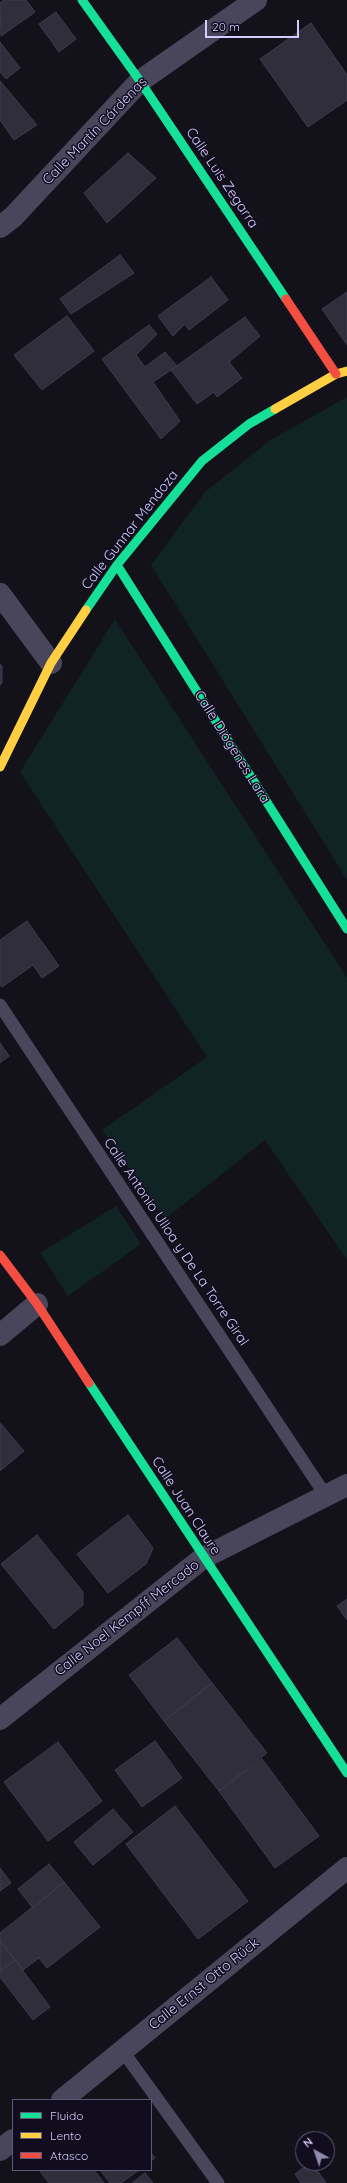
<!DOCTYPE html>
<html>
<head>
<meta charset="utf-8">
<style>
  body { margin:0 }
  #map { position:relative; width:347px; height:2183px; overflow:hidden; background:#13111a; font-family:Quicksand,sans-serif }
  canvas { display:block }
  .legend { position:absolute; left:12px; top:2099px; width:140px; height:72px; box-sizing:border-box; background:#110d1e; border:1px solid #5f5977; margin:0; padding:5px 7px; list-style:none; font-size:12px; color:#d5ccfd }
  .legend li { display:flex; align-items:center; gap:8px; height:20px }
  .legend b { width:20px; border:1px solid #5f5977 }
  .north { position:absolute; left:295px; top:2131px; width:40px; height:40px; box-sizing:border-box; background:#110d1e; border:1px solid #5f5977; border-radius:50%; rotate:320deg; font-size:11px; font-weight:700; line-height:16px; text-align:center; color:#d5ccfd }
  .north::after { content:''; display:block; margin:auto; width:14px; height:18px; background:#918bae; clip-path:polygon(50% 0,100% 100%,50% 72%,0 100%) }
  .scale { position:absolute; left:205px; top:20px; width:94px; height:18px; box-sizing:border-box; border:2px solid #d5ccfd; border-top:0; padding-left:5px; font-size:12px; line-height:14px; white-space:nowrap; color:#d5ccfd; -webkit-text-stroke:3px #110d1e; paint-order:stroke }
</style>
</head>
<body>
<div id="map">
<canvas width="347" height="2183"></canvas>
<ul class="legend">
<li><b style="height:5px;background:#16e098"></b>Fluido</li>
<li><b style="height:5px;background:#ffcf43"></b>Lento</li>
<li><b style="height:5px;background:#f24e42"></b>Atasco</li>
</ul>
<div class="north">N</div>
<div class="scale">20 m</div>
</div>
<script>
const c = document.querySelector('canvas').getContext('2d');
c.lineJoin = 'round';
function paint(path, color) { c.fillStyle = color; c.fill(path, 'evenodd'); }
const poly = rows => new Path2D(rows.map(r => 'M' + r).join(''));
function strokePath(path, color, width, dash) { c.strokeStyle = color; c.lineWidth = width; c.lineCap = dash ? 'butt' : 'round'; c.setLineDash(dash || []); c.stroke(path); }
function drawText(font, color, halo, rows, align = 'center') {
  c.font = font + ' Quicksand,sans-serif'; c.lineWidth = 3; c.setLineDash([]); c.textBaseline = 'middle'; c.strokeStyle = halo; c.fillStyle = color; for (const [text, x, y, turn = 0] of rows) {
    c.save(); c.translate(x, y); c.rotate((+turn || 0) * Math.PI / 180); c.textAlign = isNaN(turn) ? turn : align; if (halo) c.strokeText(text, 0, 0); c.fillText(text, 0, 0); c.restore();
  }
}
const green = poly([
  [347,397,347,880,151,565,205,492,272,439],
  [115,619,347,978,347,1260,265,1140,165,1219,102,1130,207,1057,20,772],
  [116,1206,141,1244,68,1296,40,1253]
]);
const building = poly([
  [4,0,26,0,35,12,1,36,0,3,4,0],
  [56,12,76,39,59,52,39,24,56,12],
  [311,23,347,75,347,100,308,127,260,59,311,23],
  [0,42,20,68,6,79,0,72,0,42],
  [0,81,37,125,14,140,0,120,0,81],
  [128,153,156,178,107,223,84,193,128,153],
  [120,255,134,273,71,314,60,299,120,255],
  [211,277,228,300,189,330,185,324,173,336,158,316,211,277],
  [347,292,347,345,322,309,347,292],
  [67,316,94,351,42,390,14,355,67,316],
  [245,317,260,336,229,362,242,378,217,397,214,392,197,404,171,370,245,317],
  [149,325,157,334,136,355,145,367,165,352,177,366,153,382,180,421,161,439,102,359,149,325],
  [0,664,2,666,2,683,0,685,0,664],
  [27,921,59,966,42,978,33,965,2,987,0,984,0,940,27,921],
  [0,1043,9,1056,0,1063,0,1043],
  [0,1423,24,1451,0,1471,0,1423],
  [128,1515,153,1548,146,1564,108,1593,77,1554,128,1515],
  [37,1535,83,1592,83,1605,54,1629,1,1564,37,1535],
  [347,1599,347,1620,337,1606,347,1599],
  [177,1638,212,1683,164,1721,129,1675,177,1638],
  [212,1683,267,1753,219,1791,164,1721,212,1683],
  [155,1741,182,1778,142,1807,115,1770,155,1741],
  [58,1742,102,1801,48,1841,4,1782,58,1742],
  [262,1759,319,1836,275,1868,219,1791,262,1759],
  [175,1806,248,1901,198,1939,126,1844,175,1806],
  [113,1809,133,1832,93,1865,74,1842,113,1809],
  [49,1864,64,1882,33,1908,18,1889,49,1864],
  [0,1868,11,1883,0,1891,0,1868],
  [64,1882,100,1927,47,1968,39,1958,23,1970,0,1941,0,1933,64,1882],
  [0,1941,15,1960,0,1971,0,1941],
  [15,1960,50,2007,33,2020,0,1977,0,1971,15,1960],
  [151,2153,155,2158,151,2161,151,2153],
  [310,2163,312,2163,326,2183,301,2183,295,2174,310,2163],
  [39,2170,94,2170,104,2183,49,2183,39,2170],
  [100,2170,139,2170,121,2183,110,2183,100,2170],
  [145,2173,153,2183,132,2183,145,2173]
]);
const lane = poly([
  [0,1005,326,1496],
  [122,2050,218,2183]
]);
const street = poly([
  [0,227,13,217,140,81,256,0],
  [0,594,51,663],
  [0,1335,37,1304],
  [0,1719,203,1558,347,1485],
  [62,2100,347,1868],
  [0,2150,13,2140]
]);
const fast = poly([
  [82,0,140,81,286,299],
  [117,565,347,929],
  [86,610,117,565,202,461,249,424,275,409],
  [89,1383,347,1773]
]);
const slow = poly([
  [275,409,336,374,347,371],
  [0,767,51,663,86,610]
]);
const jam = poly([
  [286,299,336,374],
  [0,1255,37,1304,89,1383]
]);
const streetNames = [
  ["Calle Martín Cárdenas",95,131,-46],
  ["Calle Luis Zegarra",222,178,56],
  ["Calle Gunnar Mendoza",130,530,-52],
  ["Calle Diógenes Lara",232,747,58],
  ["Calle Antonio Ulloa y De La Torre Giral",176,1242,56],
  ["Calle Juan Claure",186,1506,57],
  ["Calle Noel Kempff Mercado",127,1618,-38],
  ["Calle Ernst Otto Rück",204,1984,-39]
];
paint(green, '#102426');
paint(building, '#312e3c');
strokePath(building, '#403b4e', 1);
strokePath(lane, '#49465b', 13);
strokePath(street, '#49465b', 22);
strokePath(fast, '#16e098', 9);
strokePath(slow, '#ffcf43', 9);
strokePath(jam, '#f24e42', 9);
drawText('14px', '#d5ccfd', '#110d1e', streetNames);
</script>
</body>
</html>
